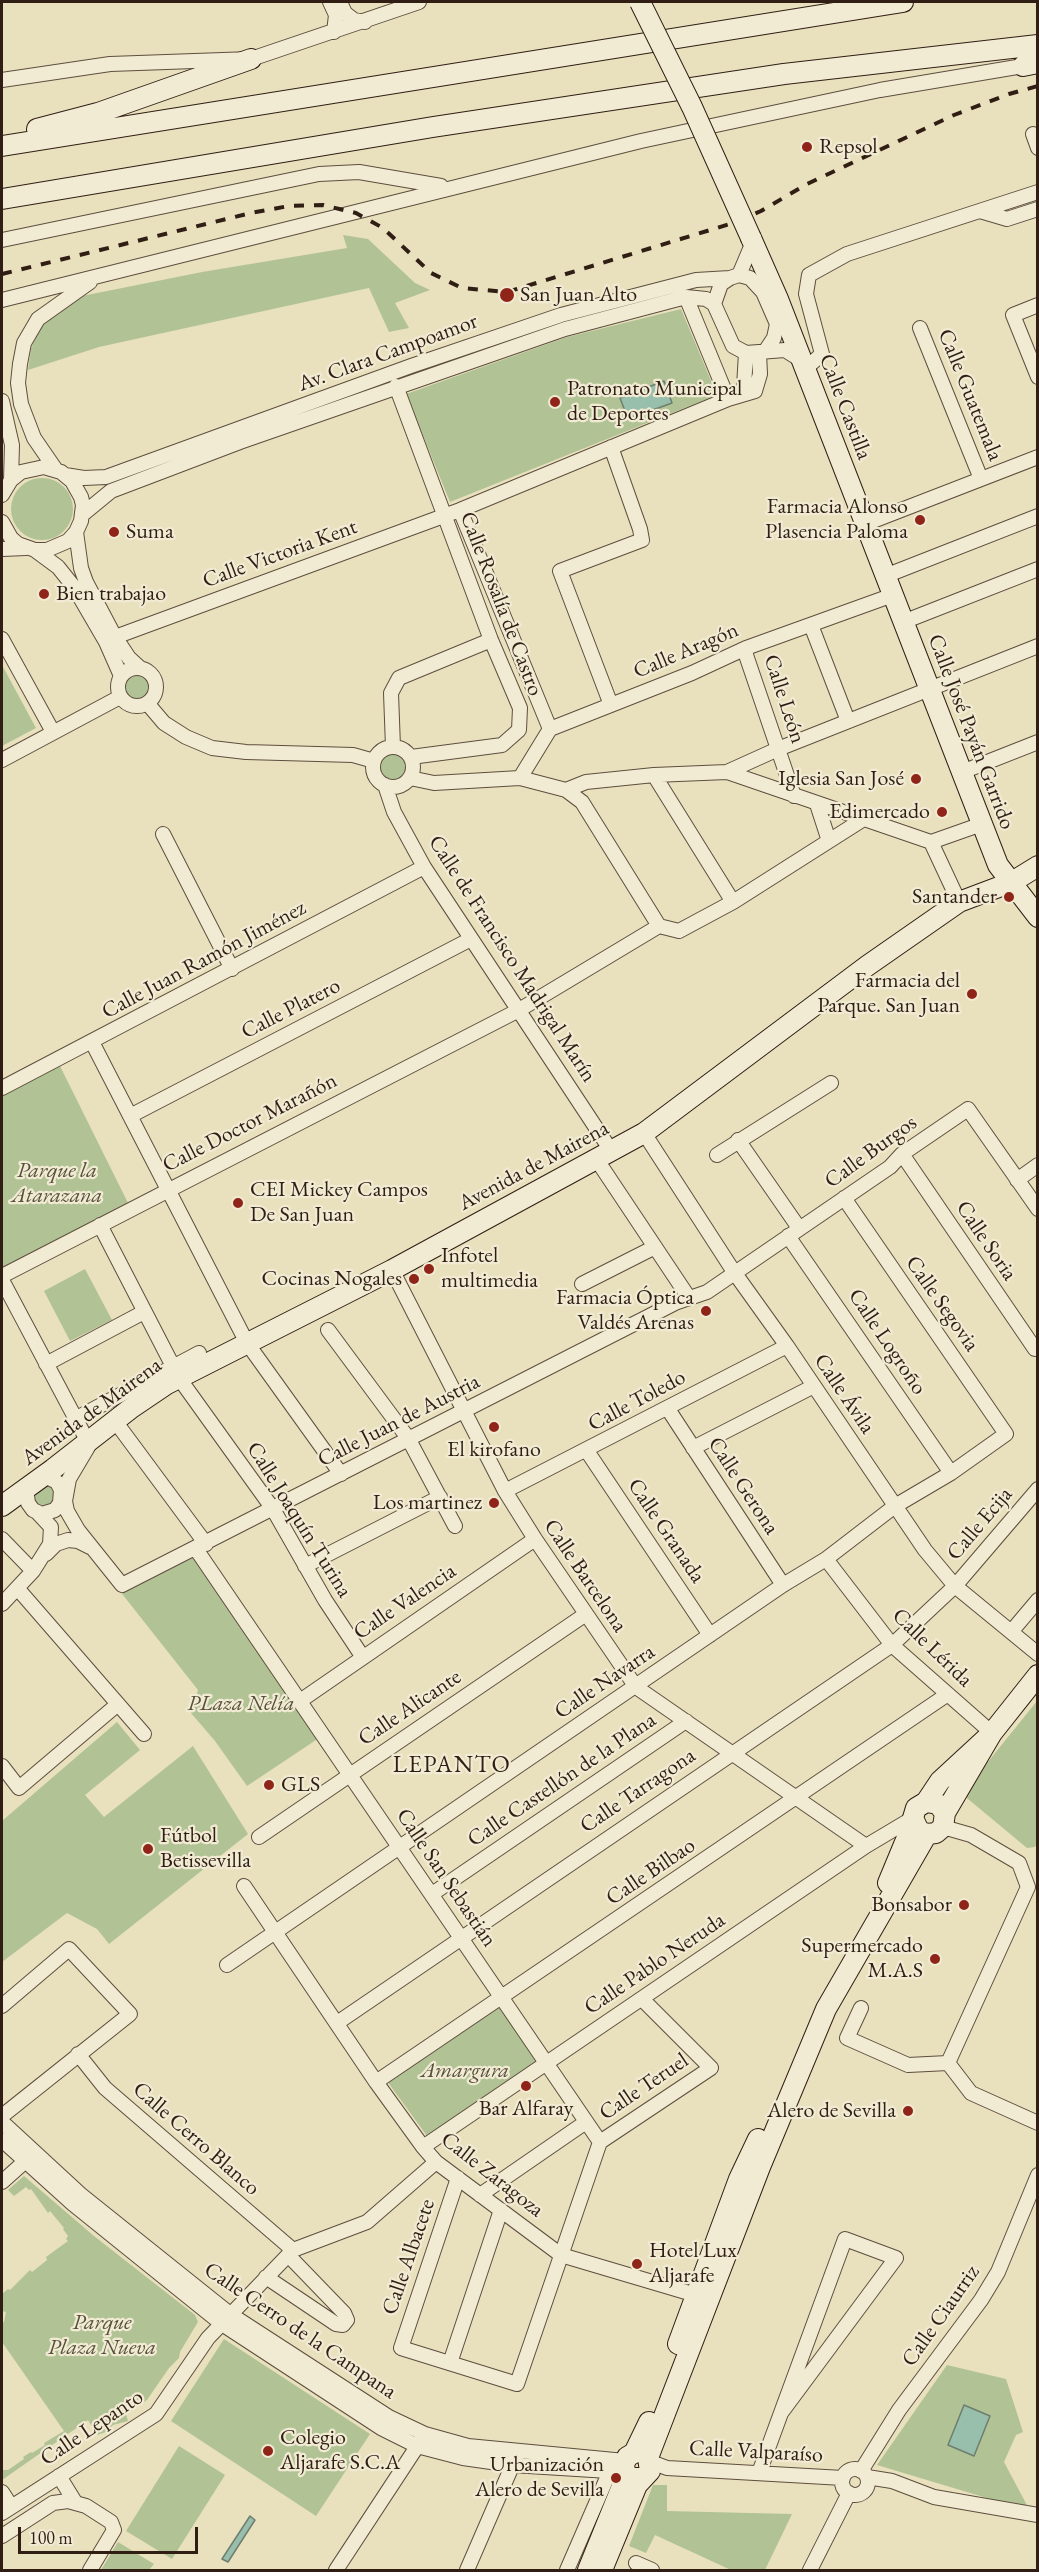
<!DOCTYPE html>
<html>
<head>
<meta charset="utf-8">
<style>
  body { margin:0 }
  #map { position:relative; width:1039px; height:2572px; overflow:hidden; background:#e9e0bd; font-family:"EB Garamond",serif }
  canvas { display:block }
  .frame { position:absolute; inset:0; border:3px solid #301e14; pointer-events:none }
  .scale { position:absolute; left:18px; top:2527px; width:180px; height:27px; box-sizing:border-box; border:3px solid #301e14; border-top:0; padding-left:8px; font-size:18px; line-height:21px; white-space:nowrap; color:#301e14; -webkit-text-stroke:4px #f1ebd4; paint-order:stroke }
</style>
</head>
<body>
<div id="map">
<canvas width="1039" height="2572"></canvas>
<div class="frame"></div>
<div class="scale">100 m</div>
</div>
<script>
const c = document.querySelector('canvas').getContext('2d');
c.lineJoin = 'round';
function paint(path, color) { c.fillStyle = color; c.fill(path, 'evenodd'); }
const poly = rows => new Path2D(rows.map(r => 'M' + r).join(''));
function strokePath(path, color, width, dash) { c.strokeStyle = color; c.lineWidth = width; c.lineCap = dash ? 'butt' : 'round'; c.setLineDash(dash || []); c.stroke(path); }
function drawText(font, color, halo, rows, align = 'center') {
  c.font = font + ' "EB Garamond",serif'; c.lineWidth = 4.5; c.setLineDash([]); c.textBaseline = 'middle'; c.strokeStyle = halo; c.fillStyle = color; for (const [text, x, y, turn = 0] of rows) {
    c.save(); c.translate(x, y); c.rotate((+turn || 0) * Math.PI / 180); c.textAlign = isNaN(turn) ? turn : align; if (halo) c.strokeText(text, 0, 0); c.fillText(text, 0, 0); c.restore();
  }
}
const green = poly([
  [343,235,368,239,415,283,430,290,395,303,409,328,389,332,369,288,99,347,28,370,31,349,41,322,77,297,202,272,347,248],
  [681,309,717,395,450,502,406,394,567,337],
  '11 509a31 31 0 1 1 62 0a31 31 0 1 1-62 0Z',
  [2,665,36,728,2,746],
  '123 687a14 14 0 1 1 28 0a14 14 0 1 1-28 0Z',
  '379 767a14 14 0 1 1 28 0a14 14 0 1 1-28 0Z',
  [57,1060,131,1209,2,1276,2,1088],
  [85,1269,112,1320,70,1341,44,1291],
  [46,1486,52,1488,55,1495,52,1503,42,1506,38,1504,33,1498],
  [194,1555,319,1738,247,1786,215,1741,191,1713,198,1690,119,1590],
  [1037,1701,1037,1844,1035,1847,1027,1848,962,1794],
  [117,1722,140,1750,85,1795,104,1817,193,1746,248,1834,109,1944,97,1929,67,1913,2,1962,2,1821],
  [501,2001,545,2061,430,2140,384,2077],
  [24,2176,94,2236,195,2315,198,2322,180,2352,179,2358,169,2368,147,2400,126,2414,128,2421,113,2425,106,2432,97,2435,88,2420,2,2480,2,2470,8,2470,24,2459,23,2457,31,2452,32,2453,45,2445,44,2443,64,2431,2,2342,2,2322,4,2322,6,2312,2,2311,2,2294,8,2289,10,2290,30,2270,32,2272,47,2260,46,2257,68,2241,66,2239,68,2236,63,2229,64,2228,50,2211,48,2213,31,2189,29,2190,26,2187,14,2196,8,2190],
  [224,2339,370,2434,316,2516,171,2421],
  [947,2365,1006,2379,1023,2432,1016,2435,1004,2462,1030,2511,877,2465],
  [179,2446,225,2475,172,2559,126,2531],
  [653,2485,667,2485,667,2511,792,2514,765,2570,731,2570,655,2535,646,2553,629,2546],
  [118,2542,154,2564,149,2570,101,2570]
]);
const water = poly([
  [664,381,672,403,628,419,620,398,664,381],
  [964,2405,990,2416,974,2456,948,2445,964,2405],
  [250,2516,255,2520,228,2562,222,2559,250,2516]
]);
const street = poly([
  [330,2,336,15,334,32],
  [340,2,345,13,354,20,365,22],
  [2,80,110,64,251,59,419,2],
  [1033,134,1038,148],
  [980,211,1007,219,1038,209],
  [2,240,319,174,359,172,441,186],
  [739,275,753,242],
  [686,297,728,399],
  [2,300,641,141,880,90,1023,66],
  [1038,305,1013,315,1038,377],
  [920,328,981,479],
  [766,350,774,338,777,324,763,292,750,278,739,275,730,278,721,284,714,304,733,346,746,353,785,350,801,360],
  [805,369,822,354,806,294,809,275,847,254,1038,192],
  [396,386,491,640,520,708,519,730,502,745,411,757],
  [738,396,744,387,746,353],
  [2,401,12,445,11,480],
  [611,447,640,529,642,540,560,571,611,705],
  [56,470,34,438,21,404,18,383,20,364,24,343,38,319,90,282],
  [65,475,84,478,106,477,411,366,561,315,696,280,730,278],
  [2,495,11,480,21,472,44,467,61,472,72,481,81,497,83,505,81,521,76,532,68,541,47,550,35,550,18,544,11,538,2,522],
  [460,510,550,729],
  [83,514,111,491,240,442,565,329,686,297,706,299,714,304],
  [865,524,1038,457],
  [76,532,81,568,86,582,115,637,129,658,140,668],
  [2,549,26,548],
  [35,550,58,567,74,587,106,642,121,676],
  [885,576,1038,516],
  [903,622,1038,569],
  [811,625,848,721],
  [115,637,460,510,728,399,755,391,760,374,759,353],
  [2,639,53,732],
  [746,648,746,655,794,796],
  '118 687a19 19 0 1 1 38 0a19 19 0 1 1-38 0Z',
  [147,703,164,723,186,737,212,748,246,752,353,755,374,761],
  '373 767a20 20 0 1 1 40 0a20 20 0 1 1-40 0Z',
  [393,747,391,693,399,678,491,640],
  [2,760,120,697],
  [727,772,778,749,1038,646],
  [962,772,1038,742],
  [654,775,733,902],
  [410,778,434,783,520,778,566,790,582,802,659,926],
  [520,778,550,729,692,673,746,648,893,595],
  [385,785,394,812,424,867,612,1152],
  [566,790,586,782,654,775,727,772,931,842,959,902],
  [817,804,829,841],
  [163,834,232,969],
  [931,842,982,824],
  [92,1042,247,1343,341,1474],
  [2,1088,424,867],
  [130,1116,471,939],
  [644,1133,734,1272,787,1346,925,1550,955,1586,1038,1654],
  [738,1140,799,1228],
  [902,1154,1035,1349,1038,1347],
  [717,1155,831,1083],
  [597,1160,689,1298],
  [1017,1180,1038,1165],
  [100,1225,179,1378,273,1509,325,1600,362,1656],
  [788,1236,951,1473],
  [392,1270,505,1491,535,1539,636,1687,866,1846],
  [2,1276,519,1010,659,926,679,931,733,902,862,820],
  [2,1280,88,1442],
  [582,1284,655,1247],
  [328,1330,408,1438,455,1526],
  [46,1364,144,1312],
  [668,1409,783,1585],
  [75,1419,199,1353],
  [115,1421,206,1544],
  [88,1447,69,1479,65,1501,67,1511,78,1530,122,1585,675,1303,707,1292,890,1167,902,1154,968,1109,1038,1209],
  [693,1448,814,1386],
  [587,1451,710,1635],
  [26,1488,28,1503,33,1510,42,1514,55,1510,60,1503,61,1490,57,1482,44,1476],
  [505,1491,787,1346],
  [2,1539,33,1571],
  [196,1549,600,2142],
  [46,1554,56,1544,68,1540,78,1541,90,1547],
  [826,1559,892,1645,992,1733],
  [305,1566,440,1497],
  [18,1589,144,1734],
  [2,1604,33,1571,50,1544,51,1527,37,1512],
  [1011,1632,1038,1600],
  [300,1701,535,1539],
  [2,1766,19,1788,118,1704],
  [943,1827,971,1835,1019,1863,1028,1887,948,2063],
  [259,1837,586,1614],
  [244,1886,376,2082,423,2147,436,2162,561,2255,696,2295],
  [432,1894,686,1721],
  [227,1965,783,1585,826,1559,895,1506,951,1473,1006,1434,844,1198],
  [2,2006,69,1949,130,2014,2,2116],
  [861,2008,847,2038,908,2065,948,2063,971,2093,1038,2123],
  [337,2023,892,1645,955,1586,1038,1489],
  [78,2054,105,2088,293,2250],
  [376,2082,948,1694],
  [2,2122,80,2194,230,2314,389,2417,425,2434,468,2446,625,2461],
  [2,2140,73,2204,222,2324,381,2428,417,2446,463,2458,512,2465,625,2472],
  [600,2142,711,2068,642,1999],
  [423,2147,866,1846,913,1818],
  [458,2178,401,2348,517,2384,600,2142],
  [2,2182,31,2156],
  [480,2195,586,2122],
  [266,2277,336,2324,343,2325,347,2320,344,2313,288,2255],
  [450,2363,501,2210],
  [651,2462,667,2468,843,2478],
  '842 2482a13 13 0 1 1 26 0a13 13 0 1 1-26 0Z',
  [861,2471,899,2410,981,2300,998,2272,1038,2175],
  [759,2473,781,2413,845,2239,896,2258,781,2413],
  [59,2476,75,2502],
  [867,2477,892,2481,934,2497,1038,2515],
  [2,2492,11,2506],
  [2,2513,156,2414,208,2338,293,2250,367,2222,436,2162],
  [2,2536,53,2503,68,2501,86,2506,111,2522,114,2530,90,2570],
  [636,2563,652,2570],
  [336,2570,422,2439],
  [467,2570,516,2457],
  [567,2570,610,2471],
  [810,2570,849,2493]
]);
const secondary = poly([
  [1023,66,1038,63],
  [37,129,98,113,251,59],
  [2,146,903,2],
  [2,199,433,127,784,74,1038,45],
  [751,238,778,299,998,865,1038,917],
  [2,1506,53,1469,130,1409,167,1384,392,1270,644,1133,867,966,959,902,1012,882,1038,866],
  [926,1802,938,1804,945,1813,943,1827,936,1833,927,1834,919,1831,913,1818,916,1808,926,1802,940,1781,992,1733],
  [945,1813,992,1733,1038,1675],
  [888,1883,913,1823],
  [678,2344,739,2179,758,2139],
  [643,2478,630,2478,625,2472,624,2465,627,2457,634,2453,649,2422],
  [588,2570,627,2474],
  [602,2570,637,2485,650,2471,648,2458,651,2450,760,2167,826,2009,927,1834]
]);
const rail = poly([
  [2,274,251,213,289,206,323,205,356,213,383,228,431,273,462,288,507,292,733,223,761,211,807,184,954,115,1009,94,1038,86]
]);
const secondaryBridge = poly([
  [640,2,692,107,751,238]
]);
const markers = [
  [807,147,6,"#8f2418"],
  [507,295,8,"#8f2418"],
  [555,402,6,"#8f2418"],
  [920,520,6,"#8f2418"],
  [114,532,6,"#8f2418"],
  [44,594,6,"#8f2418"],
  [916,779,6,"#8f2418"],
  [942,812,6,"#8f2418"],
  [1009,897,6,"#8f2418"],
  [972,994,6,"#8f2418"],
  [238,1203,6,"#8f2418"],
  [429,1269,6,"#8f2418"],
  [414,1279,6,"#8f2418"],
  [706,1311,6,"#8f2418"],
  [494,1427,6,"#8f2418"],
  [494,1503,6,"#8f2418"],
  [269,1785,6,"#8f2418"],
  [148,1849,6,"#8f2418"],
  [964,1905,6,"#8f2418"],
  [935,1959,6,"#8f2418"],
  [526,2086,6,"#8f2418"],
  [908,2111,6,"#8f2418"],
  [637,2264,6,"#8f2418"],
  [268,2451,6,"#8f2418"],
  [616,2478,6,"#8f2418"]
];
const poiNames = [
  ["Repsol",819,147,"left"],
  ["San Juan Alto",520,295,"left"],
  ["Patronato Municipal",567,389,"left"],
  ["de Deportes",567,414,"left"],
  ["Farmacia Alonso",908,507],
  ["Plasencia Paloma",908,532],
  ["Suma",126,532,"left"],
  ["Bien trabajao",56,594,"left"],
  ["Iglesia San José",904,779],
  ["Edimercado",930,812],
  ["Santander",997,897],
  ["Farmacia del",960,981],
  ["Parque. San Juan",960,1006],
  ["CEI Mickey Campos",250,1190,"left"],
  ["De San Juan",250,1215,"left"],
  ["Infotel",441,1256,"left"],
  ["multimedia",441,1281,"left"],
  ["Cocinas Nogales",402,1279],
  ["Farmacia Óptica",694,1298],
  ["Valdés Arenas",694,1323],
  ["El kirofano",494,1450,"center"],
  ["Los martinez",482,1503],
  ["GLS",281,1785,"left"],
  ["Fútbol",160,1836,"left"],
  ["Betissevilla",160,1861,"left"],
  ["Bonsabor",952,1905],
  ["Supermercado",923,1946],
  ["M.A.S",923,1971],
  ["Bar Alfaray",526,2109,"center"],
  ["Alero de Sevilla",896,2111],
  ["Hotel Lux",649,2251,"left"],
  ["Aljarafe",649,2276,"left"],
  ["Colegio",280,2438,"left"],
  ["Aljarafe S.C.A",280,2463,"left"],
  ["Urbanización",604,2465],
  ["Alero de Sevilla",604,2490]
];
const streetNames = [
  ["Av. Clara Campoamor",388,353,-20],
  ["Calle Guatemala",970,395,68],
  ["Calle Castilla",845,407,69],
  ["Calle Victoria Kent",280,554,-20],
  ["Calle Rosalía de Castro",501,604,69],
  ["Calle Aragón",686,651,-23],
  ["Calle León",784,699,72],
  ["Calle José Payán Garrido",971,732,69],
  ["Calle de Francisco Madrigal Marín",512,959,57],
  ["Calle Juan Ramón Jiménez",204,960,-28],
  ["Calle Platero",291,1009,-27],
  ["Calle Doctor Marañón",250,1123,-27],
  ["Calle Burgos",871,1152,-36],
  ["Avenida de Mairena",534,1166,-28],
  ["Calle Soria",986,1241,56],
  ["Calle Segovia",942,1304,55],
  ["Calle Logroño",887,1342,56],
  ["Calle Ávila",844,1394,56],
  ["Calle Toledo",637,1401,-28],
  ["Avenida de Mairena",92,1412,-36],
  ["Calle Juan de Austria",399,1421,-27],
  ["Calle Gerona",743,1486,57],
  ["Calle Joaquín Turina",299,1520,58],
  ["Calle Ecija",980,1524,-50],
  ["Calle Granada",666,1531,56],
  ["Calle Barcelona",585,1576,56],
  ["Calle Valencia",405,1602,-34],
  ["Calle Lérida",932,1648,44],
  ["Calle Navarra",605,1682,-34],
  ["Calle Alicante",410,1708,-34],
  ["Calle Castellón de la Plana",562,1780,-34],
  ["Calle Tarragona",638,1791,-34],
  ["Calle Bilbao",651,1872,-34],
  ["Calle San Sebastián",446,1878,56],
  ["Calle Pablo Neruda",655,1964,-34],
  ["Calle Teruel",644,2087,-34],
  ["Calle Cerro Blanco",196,2139,41],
  ["Calle Zaragoza",492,2175,38],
  ["Calle Albacete",409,2257,-71],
  ["Calle Ciaurriz",941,2316,-55],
  ["Calle Cerro de la Campana",300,2331,34],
  ["Calle Lepanto",92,2428,-34],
  ["Calle Valparaíso",756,2452,3]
];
const parkNames = [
  ["Parque la",57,1171],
  ["Atarazana",57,1196],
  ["PLaza Nelía",241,1704],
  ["Amargura",465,2071],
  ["Parque",102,2323],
  ["Plaza Nueva",102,2348]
];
const neighbourhoodNames = [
  ["LEPANTO",452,1765]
];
paint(green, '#b1c395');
paint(water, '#98beac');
strokePath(water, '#6e7e6f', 1.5);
strokePath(street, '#5e4e3e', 16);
strokePath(secondary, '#301e14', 22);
strokePath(street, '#f1ebd4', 14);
strokePath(secondary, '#f1ebd4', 20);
strokePath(rail, '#301e14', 4, [10, 10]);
strokePath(secondaryBridge, '#301e14', 22, []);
strokePath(secondaryBridge, '#f1ebd4', 20);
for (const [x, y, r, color] of markers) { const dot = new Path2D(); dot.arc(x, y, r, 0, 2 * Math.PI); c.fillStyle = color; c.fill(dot); strokePath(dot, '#f1ebd4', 2); }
drawText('22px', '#301e14', '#f1ebd4', poiNames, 'right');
drawText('22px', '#301e14', '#f1ebd4', streetNames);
drawText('italic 22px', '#57503b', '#f1ebd4', parkNames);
c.letterSpacing = '1.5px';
drawText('24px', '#301e14', '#f1ebd4', neighbourhoodNames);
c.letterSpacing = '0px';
</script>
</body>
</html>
